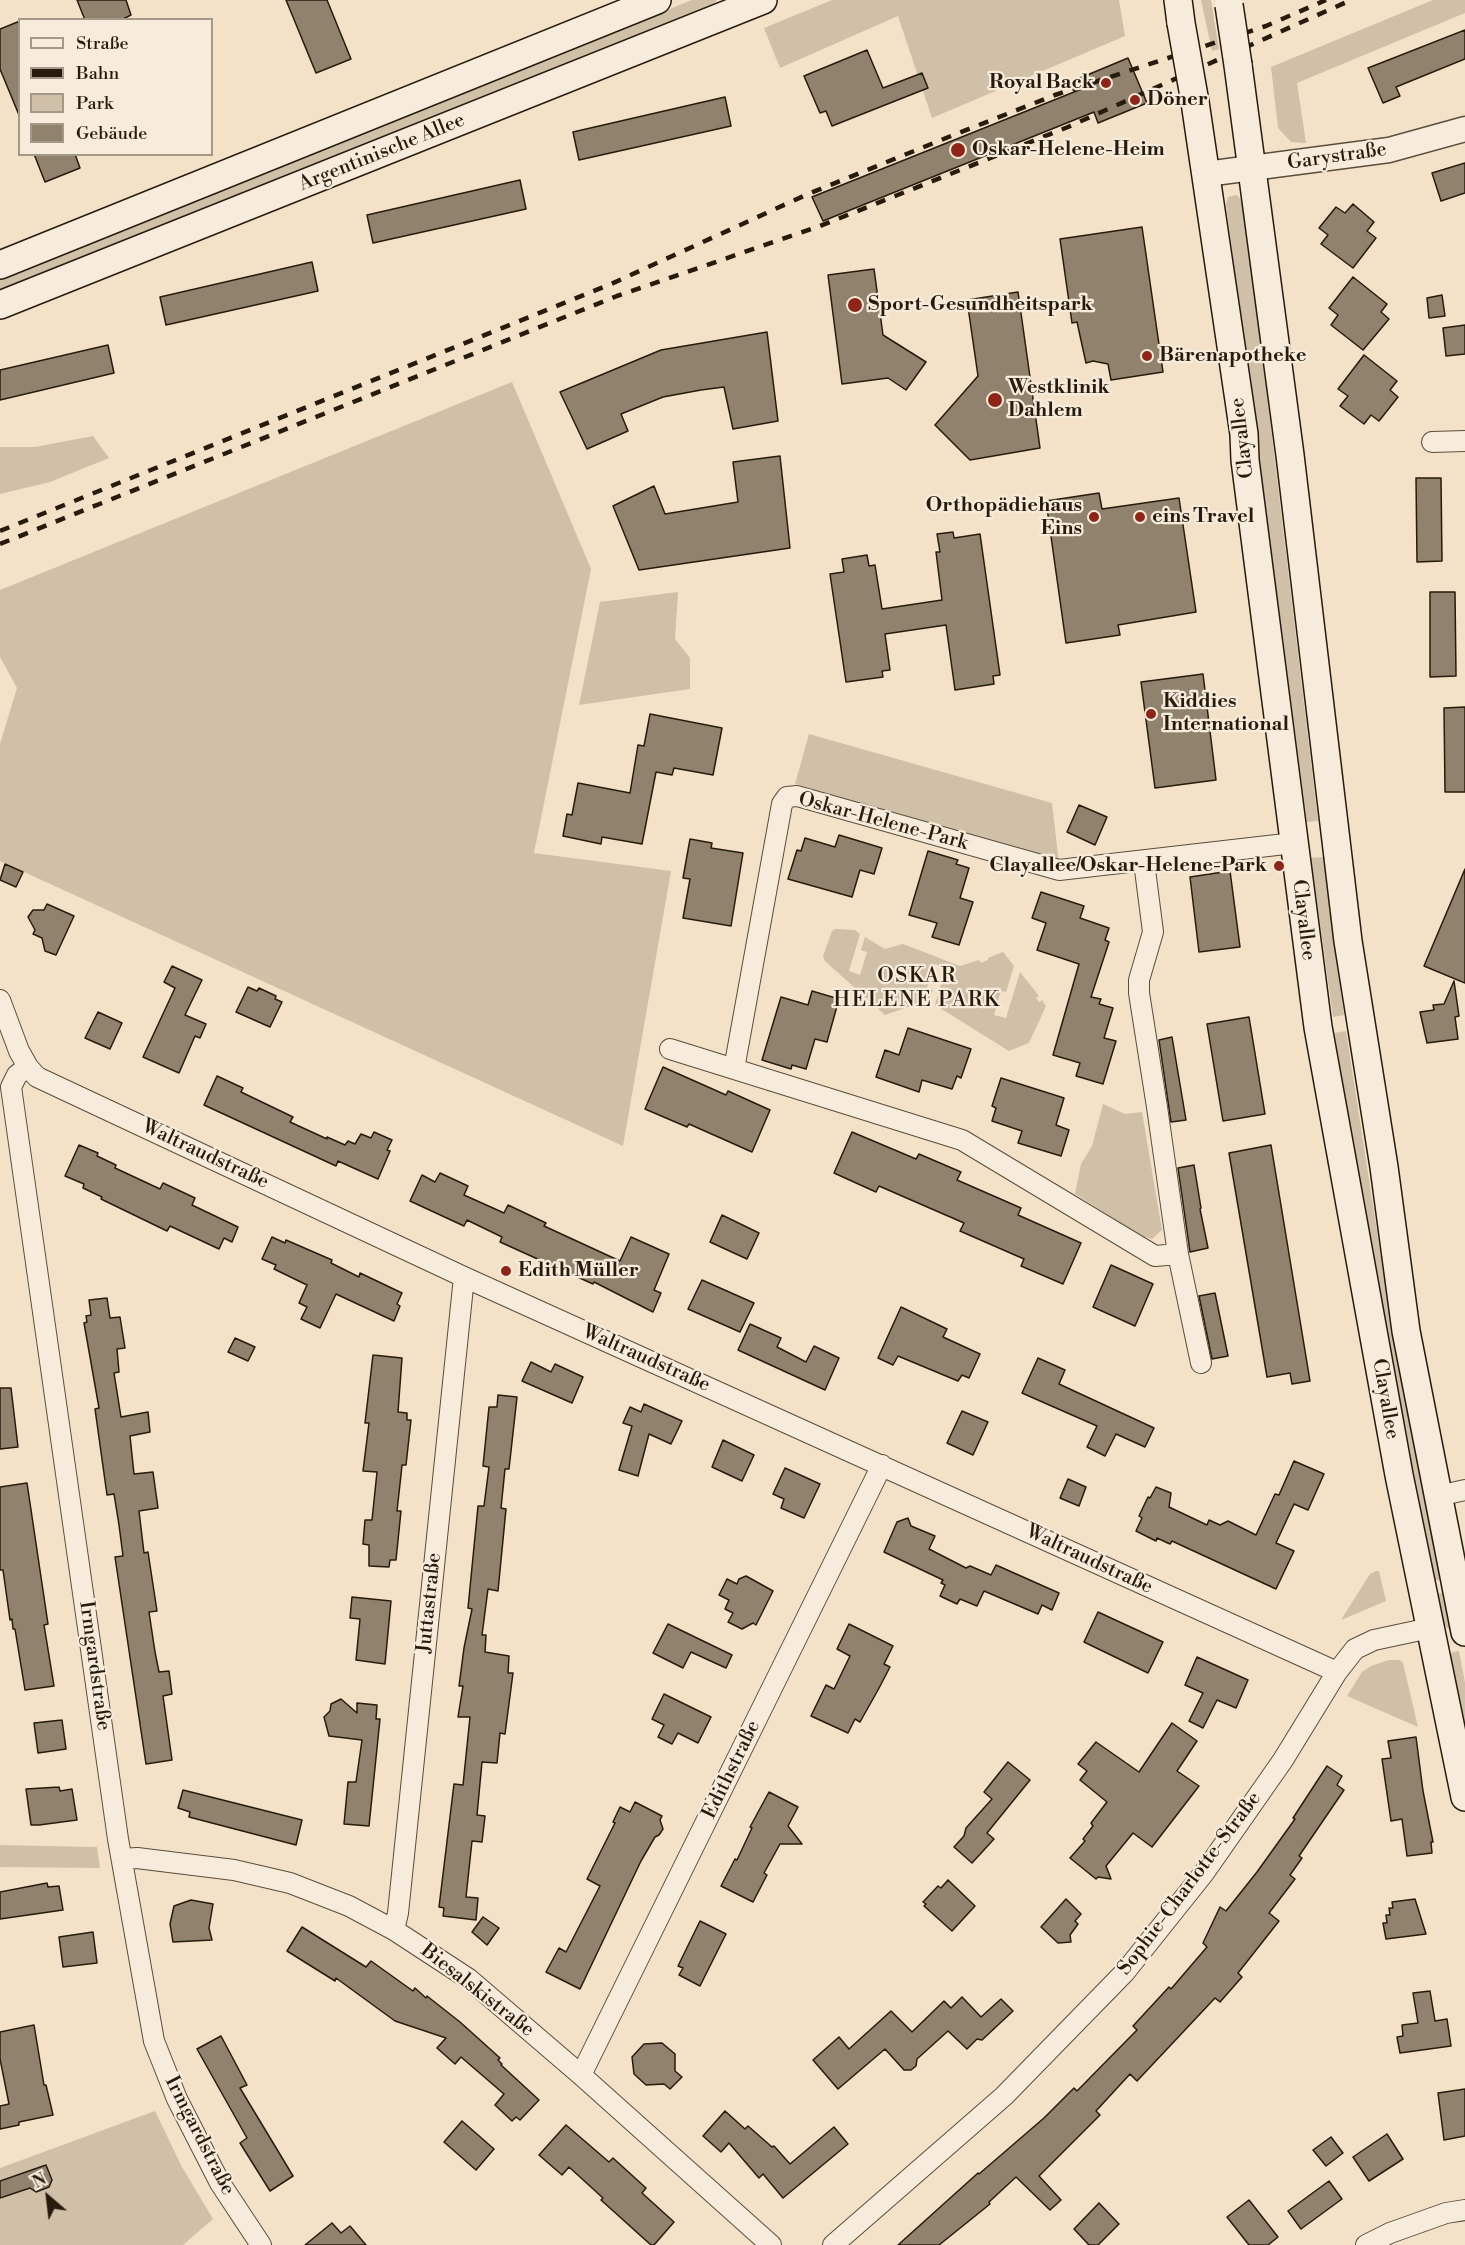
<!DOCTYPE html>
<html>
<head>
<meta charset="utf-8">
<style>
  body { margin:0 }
  #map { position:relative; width:1465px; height:2245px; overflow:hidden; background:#f3e2c7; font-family:"Libre Bodoni",serif }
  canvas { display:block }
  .legend { position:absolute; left:18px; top:18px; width:195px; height:138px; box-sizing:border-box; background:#f7ecdb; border:2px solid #a49889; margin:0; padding:8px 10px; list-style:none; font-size:18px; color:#271b0d }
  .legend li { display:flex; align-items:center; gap:12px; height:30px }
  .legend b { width:30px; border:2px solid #a49889 }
  .north { position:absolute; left:18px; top:2167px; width:60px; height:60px; -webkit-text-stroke:4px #f7ecdb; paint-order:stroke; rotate:332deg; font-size:16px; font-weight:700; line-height:24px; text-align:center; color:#271b0d }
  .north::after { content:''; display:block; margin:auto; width:21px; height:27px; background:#271b0d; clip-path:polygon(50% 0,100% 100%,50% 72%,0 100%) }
</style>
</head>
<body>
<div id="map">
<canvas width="1465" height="2245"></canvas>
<ul class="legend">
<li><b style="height:8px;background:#f7ecdb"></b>Straße</li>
<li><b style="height:8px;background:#271b0d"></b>Bahn</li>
<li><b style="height:16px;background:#d0c0a7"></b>Park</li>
<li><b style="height:16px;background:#91826e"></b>Gebäude</li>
</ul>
<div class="north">N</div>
</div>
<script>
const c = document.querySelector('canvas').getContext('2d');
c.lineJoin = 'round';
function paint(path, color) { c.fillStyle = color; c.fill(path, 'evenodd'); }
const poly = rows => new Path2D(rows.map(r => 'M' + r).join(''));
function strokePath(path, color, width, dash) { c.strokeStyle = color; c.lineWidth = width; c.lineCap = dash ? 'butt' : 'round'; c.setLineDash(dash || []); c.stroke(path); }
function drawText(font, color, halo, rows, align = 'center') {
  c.font = font + ' "Libre Bodoni",serif'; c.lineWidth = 4.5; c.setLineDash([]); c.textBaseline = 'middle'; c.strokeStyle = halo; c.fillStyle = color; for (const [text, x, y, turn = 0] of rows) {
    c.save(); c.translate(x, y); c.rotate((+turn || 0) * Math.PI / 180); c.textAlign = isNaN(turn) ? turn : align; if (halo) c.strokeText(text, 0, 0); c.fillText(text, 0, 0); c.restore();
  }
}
const green = poly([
  [692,0,717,0,711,8,0,293,0,277],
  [832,0,1119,0,1125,36,932,118,898,16,780,68,764,28],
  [1201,0,1211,0,1219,49,1212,51],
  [1433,0,1465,0,1465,13,1297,83,1306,143,1291,142,1278,128,1271,67],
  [1237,195,1242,201,1255,294,1318,821,1307,822,1226,205,1228,197],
  [512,382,591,569,534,853,671,871,623,1146,0,861,0,744,17,688,0,657,0,590],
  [93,436,109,458,50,482,0,494,0,447,35,447],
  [678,592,675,639,690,658,690,689,579,705,600,602],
  [809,734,1052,803,1059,863,795,784],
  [1324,857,1344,1015,1333,1017,1311,858],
  [835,929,855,930,860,934,849,971,860,975,867,952,861,950,865,937,885,949,903,944,960,966,979,960,981,963,988,960,988,958,1003,952,1014,966,1006,992,1001,991,994,1015,1006,1018,1020,972,1039,996,1036,998,1039,1002,1042,1000,1046,1006,1029,1043,1009,1051,935,1005,946,968,935,964,927,988,933,990,929,1000,885,1015,825,961,823,956,832,931],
  [1346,1031,1383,1270,1444,1579,1432,1581,1373,1275,1334,1033],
  [1103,1104,1125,1114,1142,1112,1162,1230,1152,1239,1142,1236,1075,1194,1081,1164,1092,1146],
  [1376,1571,1379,1571,1386,1601,1341,1620,1370,1574],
  [1447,1592,1452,1627,1448,1629,1442,1621,1434,1594],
  [1459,1651,1465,1683,1465,1736,1446,1654],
  [1389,1660,1400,1660,1403,1663,1418,1727,1347,1696,1362,1672,1371,1666],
  [0,1845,97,1847,100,1868,0,1867],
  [155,2111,182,2167,213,2219,183,2245,0,2245,0,2168]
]);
const building = poly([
  [77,0,126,0,131,15,121,20,85,20,77,0],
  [286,0,327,0,351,59,316,73,286,0],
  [20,21,20,115,19,115,0,69,0,29,20,21],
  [1465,30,1465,59,1396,87,1400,96,1383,103,1368,68,1465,30],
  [867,50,883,88,922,73,928,88,832,126,826,111,820,113,804,76,867,50],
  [1128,58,1147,103,1098,123,1094,112,823,221,812,197,1084,88,1080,78,1128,58],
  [725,97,731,126,579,160,573,132,725,97],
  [34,154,75,154,80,168,45,182,34,154],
  [1465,163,1465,193,1441,201,1432,173,1465,163],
  [520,180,526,209,373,243,367,215,520,180],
  [1353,204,1374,222,1367,231,1376,238,1353,268,1321,244,1328,235,1319,228,1336,207,1345,213,1353,204],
  [1142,227,1163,372,1111,380,1108,364,1093,361,1086,363,1077,322,1072,323,1060,239,1142,227],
  [312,262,318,291,166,325,160,297,312,262],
  [874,269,883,335,926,362,906,390,888,378,842,384,828,275,874,269],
  [1353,277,1387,304,1381,312,1389,319,1363,350,1331,325,1338,315,1329,308,1353,277],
  [1018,292,1040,448,970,460,935,425,978,376,967,300,1018,292],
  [1442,295,1445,316,1429,318,1427,298,1442,295],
  [1465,325,1465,354,1446,356,1443,328,1465,325],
  [767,332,778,421,733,429,724,387,701,390,663,397,621,414,628,431,587,449,560,392,661,350,767,332],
  [108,345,114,373,0,400,0,370,108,345],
  [1364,355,1397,381,1390,390,1398,397,1379,421,1371,415,1364,424,1340,406,1348,396,1338,389,1364,355],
  [780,456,790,548,639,570,613,506,654,486,665,514,738,502,733,462,780,456],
  [1416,478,1441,478,1442,561,1417,562,1416,478],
  [1099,493,1102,509,1179,498,1196,612,1118,625,1120,635,1066,643,1046,501,1099,493],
  [953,532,954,538,980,534,1000,675,993,676,994,684,955,690,946,625,885,634,890,670,882,671,883,677,846,682,830,574,844,572,842,559,867,555,869,566,875,565,882,609,942,600,936,552,940,552,937,534,953,532],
  [1430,592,1455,592,1456,676,1430,677,1430,592],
  [1203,674,1216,780,1155,788,1141,682,1203,674],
  [1465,707,1465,792,1445,792,1444,708,1465,707],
  [650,714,722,728,713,775,674,768,672,775,656,772,642,844,602,837,601,844,563,836,567,814,572,815,578,783,630,793,638,745,644,746,650,714],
  [1079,805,1107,817,1095,845,1067,832,1079,805],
  [839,835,882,848,874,874,860,870,852,897,788,879,797,850,801,851,805,838,835,847,839,835],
  [690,839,712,843,711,848,743,853,731,926,683,918,690,879,683,878,690,839],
  [928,851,958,860,956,864,969,868,960,898,973,902,959,945,932,937,937,923,909,915,928,851],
  [5,864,23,872,16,887,0,880,5,864],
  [1465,869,1465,983,1424,966,1465,869],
  [1230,871,1240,947,1199,952,1190,877,1230,871],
  [1041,892,1084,906,1080,918,1109,928,1105,940,1109,942,1091,997,1101,999,1099,1004,1113,1008,1104,1038,1116,1041,1103,1084,1076,1076,1080,1063,1053,1055,1079,964,1037,950,1046,923,1032,918,1041,892],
  [47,904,74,916,56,955,45,951,42,938,33,934,35,930,28,917,33,910,44,910,47,904],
  [172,966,202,980,185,1015,206,1024,200,1038,195,1036,179,1073,143,1057,175,988,164,982,172,966],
  [1454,981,1459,1016,1455,1017,1458,1039,1427,1043,1420,1012,1434,1010,1433,1005,1444,1004,1454,981],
  [248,987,257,991,259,988,276,996,275,999,282,1002,270,1027,236,1012,248,987],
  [812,991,839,999,827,1042,815,1039,806,1069,792,1065,791,1069,762,1060,781,997,808,1005,812,991],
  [98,1012,122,1023,110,1049,85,1038,98,1012],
  [1249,1017,1265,1114,1223,1121,1207,1024,1249,1017],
  [908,1028,971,1049,961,1078,957,1076,952,1089,922,1080,919,1092,876,1077,885,1050,899,1055,908,1028],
  [1172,1037,1186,1120,1171,1122,1159,1040,1172,1037],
  [663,1067,726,1095,728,1091,770,1110,752,1152,689,1124,687,1127,645,1109,663,1067],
  [217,1076,243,1088,241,1092,293,1117,290,1122,327,1139,327,1137,345,1145,348,1141,355,1144,361,1134,371,1138,374,1132,392,1140,387,1150,390,1151,378,1179,338,1161,336,1166,204,1105,217,1076],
  [1001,1078,1064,1098,1056,1125,1069,1130,1061,1156,1018,1143,1022,1131,992,1121,996,1108,992,1106,1001,1078],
  [852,1132,916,1159,919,1154,961,1172,957,1180,1021,1208,1018,1215,1081,1243,1063,1284,1021,1266,1024,1259,960,1231,964,1223,879,1186,876,1192,834,1173,852,1132],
  [79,1145,98,1153,97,1156,116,1165,115,1168,160,1189,163,1183,195,1198,192,1205,238,1227,232,1242,224,1238,219,1249,170,1226,167,1231,101,1199,102,1197,83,1188,84,1184,65,1176,79,1145],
  [1271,1145,1310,1381,1292,1384,1290,1373,1267,1377,1229,1153,1271,1145],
  [1194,1165,1201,1208,1200,1209,1208,1248,1190,1252,1178,1168,1194,1165],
  [440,1173,468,1186,464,1195,504,1213,508,1205,546,1223,544,1226,620,1261,631,1237,669,1254,654,1290,661,1293,653,1312,594,1282,593,1284,500,1242,502,1237,467,1220,464,1226,410,1201,422,1175,435,1182,440,1173],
  [722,1215,759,1233,747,1259,710,1242,722,1215],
  [272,1237,285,1243,286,1240,332,1260,331,1263,359,1277,360,1273,402,1293,397,1304,400,1306,394,1321,336,1294,320,1328,301,1319,307,1307,299,1303,307,1285,274,1269,276,1265,262,1259,272,1237],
  [1111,1265,1153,1284,1135,1326,1093,1307,1111,1265],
  [702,1280,754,1303,740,1332,688,1309,702,1280],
  [1215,1293,1228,1356,1212,1359,1199,1296,1215,1293],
  [107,1298,110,1318,120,1317,125,1348,117,1349,119,1372,114,1373,121,1417,148,1412,150,1432,130,1436,134,1474,153,1472,158,1508,139,1511,144,1553,148,1552,157,1611,149,1612,155,1652,159,1672,169,1671,172,1694,163,1696,172,1760,146,1764,115,1557,123,1556,119,1525,114,1494,107,1495,95,1409,99,1408,84,1323,87,1322,86,1316,91,1315,89,1300,107,1298],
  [901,1307,947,1329,943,1337,980,1354,969,1378,962,1375,958,1381,898,1356,893,1365,878,1358,901,1307],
  [750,1324,781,1338,777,1347,806,1362,814,1346,839,1358,825,1390,738,1350,750,1324],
  [235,1338,255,1347,248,1361,228,1352,235,1338],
  [373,1355,402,1358,398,1412,407,1413,407,1420,411,1420,406,1465,402,1465,401,1475,397,1511,401,1511,396,1560,390,1560,389,1567,369,1566,369,1545,363,1544,365,1520,372,1520,377,1472,363,1471,369,1423,365,1423,373,1355],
  [1038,1358,1065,1370,1059,1384,1154,1428,1145,1447,1116,1434,1105,1456,1087,1447,1097,1426,1022,1393,1038,1358],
  [531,1362,551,1372,555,1364,583,1377,572,1403,522,1381,531,1362],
  [0,1388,11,1388,18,1447,0,1449,0,1388],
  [498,1395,517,1397,509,1469,505,1469,501,1508,506,1509,498,1591,488,1589,482,1635,486,1635,485,1652,509,1656,508,1673,513,1673,505,1734,500,1733,497,1763,482,1762,477,1815,485,1816,482,1842,472,1841,466,1897,478,1898,476,1920,443,1916,444,1908,439,1907,454,1784,463,1785,470,1717,458,1717,463,1686,459,1686,464,1648,472,1609,468,1608,478,1506,484,1506,489,1467,483,1466,489,1407,497,1407,498,1395],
  [644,1404,682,1421,671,1444,649,1434,638,1476,619,1470,632,1426,623,1423,630,1407,641,1412,644,1404],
  [962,1411,988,1422,973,1455,947,1443,962,1411],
  [723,1440,754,1455,742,1481,712,1467,723,1440],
  [1294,1461,1324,1474,1308,1510,1294,1504,1276,1543,1294,1551,1276,1589,1172,1541,1170,1544,1157,1538,1156,1541,1136,1531,1142,1518,1139,1516,1148,1497,1150,1498,1156,1487,1171,1493,1169,1507,1207,1525,1209,1520,1220,1525,1228,1521,1256,1535,1275,1494,1279,1495,1294,1461],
  [785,1468,820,1484,804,1518,781,1508,784,1499,773,1494,785,1468],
  [1068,1479,1086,1487,1079,1506,1060,1498,1068,1479],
  [27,1483,48,1624,44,1625,54,1686,25,1690,15,1629,13,1629,12,1619,10,1620,3,1570,0,1570,0,1487,27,1483],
  [908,1518,911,1526,935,1536,929,1549,966,1568,970,1566,991,1575,996,1565,1059,1593,1052,1610,1042,1605,1038,1614,984,1591,977,1606,960,1599,957,1604,940,1596,945,1585,941,1583,943,1580,884,1552,897,1522,908,1518],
  [746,1576,773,1591,756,1625,753,1623,742,1629,728,1622,733,1613,725,1609,729,1600,719,1595,727,1579,737,1584,739,1579,746,1576],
  [352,1597,391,1601,385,1664,356,1660,360,1619,350,1618,352,1597],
  [1098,1612,1163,1642,1148,1673,1084,1642,1098,1612],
  [668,1624,732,1655,726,1668,691,1652,683,1668,653,1653,668,1624],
  [849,1624,893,1646,884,1664,890,1667,878,1690,860,1722,855,1719,848,1733,811,1716,826,1685,834,1689,850,1656,837,1649,849,1624],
  [1197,1657,1248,1680,1236,1708,1217,1700,1203,1728,1189,1721,1203,1693,1185,1685,1197,1657],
  [664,1694,711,1717,698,1743,678,1733,672,1744,658,1737,664,1725,652,1719,664,1694],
  [341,1699,357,1713,357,1703,377,1705,376,1719,380,1719,369,1826,344,1824,348,1782,356,1782,362,1740,329,1736,324,1717,330,1711,331,1704,341,1699],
  [62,1720,66,1749,38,1753,34,1723,62,1720],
  [1172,1723,1197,1741,1177,1771,1199,1786,1152,1847,1133,1833,1106,1866,1111,1879,1098,1877,1096,1879,1070,1858,1085,1841,1083,1839,1093,1826,1091,1823,1107,1802,1080,1780,1087,1771,1078,1764,1096,1742,1139,1772,1172,1723],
  [1416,1737,1423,1791,1433,1842,1431,1842,1432,1853,1407,1856,1402,1819,1391,1821,1382,1759,1391,1758,1388,1741,1416,1737],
  [1008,1762,1030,1780,987,1833,994,1839,972,1863,954,1847,964,1836,966,1828,992,1799,984,1792,1008,1762],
  [1327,1766,1342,1776,1337,1785,1344,1790,1299,1856,1302,1858,1290,1875,1295,1879,1269,1913,1279,1921,1238,1973,1242,1977,1220,2002,1215,1998,1137,2081,1130,2074,1096,2111,1100,2115,1039,2176,1061,2200,1050,2210,1016,2177,989,2202,990,2204,939,2245,898,2245,978,2173,979,2174,1044,2118,1074,2088,1077,2091,1137,2030,1133,2026,1169,1987,1171,1989,1207,1947,1203,1943,1220,1907,1226,1911,1257,1872,1295,1819,1293,1818,1327,1766],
  [59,1787,60,1791,72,1789,77,1820,39,1825,31,1825,26,1789,59,1787],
  [183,1790,302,1820,296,1845,189,1817,190,1812,178,1808,183,1790],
  [769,1792,798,1807,788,1826,802,1844,780,1844,764,1873,767,1875,753,1902,721,1886,735,1859,737,1860,752,1828,750,1827,769,1792],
  [635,1802,662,1816,660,1820,663,1829,659,1835,655,1837,641,1861,580,1989,546,1972,559,1948,566,1952,600,1886,587,1879,615,1823,613,1822,620,1807,630,1812,635,1802],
  [948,1880,975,1906,952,1931,924,1906,926,1904,923,1902,938,1886,941,1888,948,1880],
  [47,1883,48,1887,59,1886,63,1910,0,1919,0,1892,47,1883],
  [1066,1899,1081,1914,1075,1921,1078,1924,1070,1935,1071,1942,1058,1943,1041,1927,1066,1899],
  [1415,1899,1426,1934,1386,1939,1383,1923,1387,1923,1386,1915,1390,1915,1389,1908,1393,1908,1392,1902,1415,1899],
  [191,1900,213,1904,209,1928,212,1940,173,1942,170,1924,174,1906,191,1900],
  [483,1917,499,1928,487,1945,472,1932,483,1917],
  [700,1921,726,1934,700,1986,679,1975,683,1968,678,1966,700,1921],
  [302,1927,366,1967,371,1961,413,1991,415,1988,426,1998,427,1996,460,2022,500,2058,498,2060,502,2064,501,2065,539,2100,520,2120,516,2117,512,2121,495,2105,504,2094,461,2057,455,2064,437,2048,446,2038,395,2021,336,1978,335,1981,287,1951,302,1927],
  [93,1932,97,1963,63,1967,59,1937,93,1932],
  [1430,1991,1435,2021,1447,2019,1451,2046,1400,2053,1397,2037,1403,2036,1402,2025,1418,2023,1413,1993,1430,1991],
  [962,1997,981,2017,1001,1999,1013,2011,982,2040,977,2039,967,2049,948,2031,917,2059,916,2066,911,2070,904,2070,885,2049,838,2089,813,2060,839,2037,849,2049,891,2011,912,2032,944,2001,951,2008,962,1997],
  [34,2025,44,2085,46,2085,53,2115,19,2122,19,2125,0,2129,0,2106,9,2104,0,2059,0,2032,34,2025],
  [221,2036,247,2085,240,2088,293,2176,270,2191,240,2143,247,2138,197,2049,221,2036],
  [662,2043,675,2054,675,2071,682,2077,670,2089,664,2084,646,2085,634,2074,632,2057,644,2044,662,2043],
  [1465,2089,1465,2136,1444,2140,1438,2093,1465,2089],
  [725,2111,745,2129,748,2126,772,2147,774,2146,790,2164,834,2127,848,2144,783,2198,763,2174,759,2178,729,2143,721,2152,703,2136,725,2111],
  [462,2121,494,2149,476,2170,444,2142,462,2121],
  [566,2125,609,2162,613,2158,646,2188,642,2193,674,2222,654,2245,651,2245,601,2200,603,2198,569,2167,562,2175,539,2155,566,2125],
  [1387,2134,1403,2159,1369,2181,1353,2157,1387,2134],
  [1331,2137,1343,2153,1326,2166,1313,2150,1331,2137],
  [46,2165,52,2180,49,2187,36,2192,30,2188,0,2198,0,2181,46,2165],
  [1329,2181,1342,2199,1301,2229,1288,2211,1329,2181],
  [1249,2200,1278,2237,1268,2245,1249,2245,1227,2217,1249,2200],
  [1099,2203,1119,2224,1098,2245,1089,2245,1074,2229,1099,2203],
  [332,2223,341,2233,350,2226,366,2245,305,2245,332,2223]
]);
const minor = poly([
  [1432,442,1465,441],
  [1144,862,1153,932,1139,980,1139,993,1157,1107,1178,1254,1201,1363],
  [0,1000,19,1051,28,1067,37,1077,464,1277,1337,1672],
  [670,1049,962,1140,1155,1256,1178,1254],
  [28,1067,17,1075,11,1087,118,1839,154,2041,177,2099,220,2183,261,2245],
  [734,1069,782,804,787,797,797,796,1059,870,1294,843],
  [1438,1496,1465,1490],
  [122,1859,137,1858,234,1870,290,1883,349,1906,394,1930,469,1979,581,2075,771,2245],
  [394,1930,398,1913,464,1277],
  [581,2075,882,1465],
  [833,2245,1004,2096,1125,1972,1204,1873,1283,1760,1337,1672,1355,1649,1374,1640,1430,1628],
  [1366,2245,1390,2233,1446,2213,1465,2210]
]);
const tertiary = poly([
  [1206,174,1389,150,1465,129]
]);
const secondary = poly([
  [1178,0,1181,23],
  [1238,65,1290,455,1348,941,1384,1167,1406,1331,1465,1632],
  [1195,102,1244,434,1245,460,1318,1027,1399,1475,1465,1797],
  [0,265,657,0],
  [0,305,763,0]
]);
const rail = poly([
  [0,531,611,284,808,194,951,136,1055,95,1266,26,1326,0],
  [0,544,617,296,820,226,1068,127,1351,0]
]);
const secondaryBridge = poly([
  [1229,5,1238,65],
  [1181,23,1195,102]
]);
const markers = [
  [1106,83,6,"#8f2418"],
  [1135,100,6,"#8f2418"],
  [958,150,8,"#8f2418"],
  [855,305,8,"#8f2418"],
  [1147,356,6,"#8f2418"],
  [995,400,8,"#8f2418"],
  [1094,517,6,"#8f2418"],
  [1140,517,6,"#8f2418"],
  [1151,714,6,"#8f2418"],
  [1279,866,6,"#8f2418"],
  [506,1271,6,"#8f2418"]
];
const poiNames = [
  ["Royal Back",1094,83,"right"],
  ["Döner",1147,100],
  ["Oskar-Helene-Heim",972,150],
  ["Sport-Gesundheitspark",868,305],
  ["Bärenapotheke",1159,356],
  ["Westklinik",1008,388],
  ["Dahlem",1008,411],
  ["Orthopädiehaus",1082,506,"right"],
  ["Eins",1082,529,"right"],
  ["eins Travel",1152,517],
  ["Kiddies",1163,702],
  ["International",1163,725],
  ["Clayallee/Oskar-Helene-Park",1267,866,"right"],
  ["Edith Müller",518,1271]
];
const streetNames = [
  ["Argentinische Allee",382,153,-22],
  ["Garystraße",1337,157,-8],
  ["Clayallee",1243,438,-97],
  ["Oskar-Helene-Park",883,822,15],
  ["Clayallee",1303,920,83],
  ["Waltraudstraße",205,1155,25],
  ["Waltraudstraße",646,1359,24],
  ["Clayallee",1385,1399,80],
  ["Waltraudstraße",1089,1560,25],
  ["Juttastraße",430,1603,-84],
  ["Irmgardstraße",94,1666,82],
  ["Edithstraße",732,1770,-64],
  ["Sophie-Charlotte-Straße",1190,1884,-53],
  ["Biesalskistraße",477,1991,38],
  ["Irmgardstraße",199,2136,63]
];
const neighbourhoodNames = [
  ["OSKAR",917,977],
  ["HELENE PARK",917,1001]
];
paint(green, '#d0c0a7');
paint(building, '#91826e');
strokePath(building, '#271b0d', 1.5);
strokePath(minor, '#5a4d3c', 22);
strokePath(tertiary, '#5a4d3c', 27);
strokePath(secondary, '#271b0d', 30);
strokePath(minor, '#f7ecdb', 20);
strokePath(tertiary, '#f7ecdb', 24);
strokePath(secondary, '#f7ecdb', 27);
strokePath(rail, '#271b0d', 4.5, [10, 10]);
strokePath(secondaryBridge, '#271b0d', 30, []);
strokePath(secondaryBridge, '#f7ecdb', 27);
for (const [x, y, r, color] of markers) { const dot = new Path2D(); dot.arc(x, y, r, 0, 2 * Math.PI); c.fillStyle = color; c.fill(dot); strokePath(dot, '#f7ecdb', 2); }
drawText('bold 20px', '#271b0d', '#f7ecdb', poiNames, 'left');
drawText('20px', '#271b0d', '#f7ecdb', streetNames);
c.letterSpacing = '1.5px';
drawText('21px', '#271b0d', '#f7ecdb', neighbourhoodNames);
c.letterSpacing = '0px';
</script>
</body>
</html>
